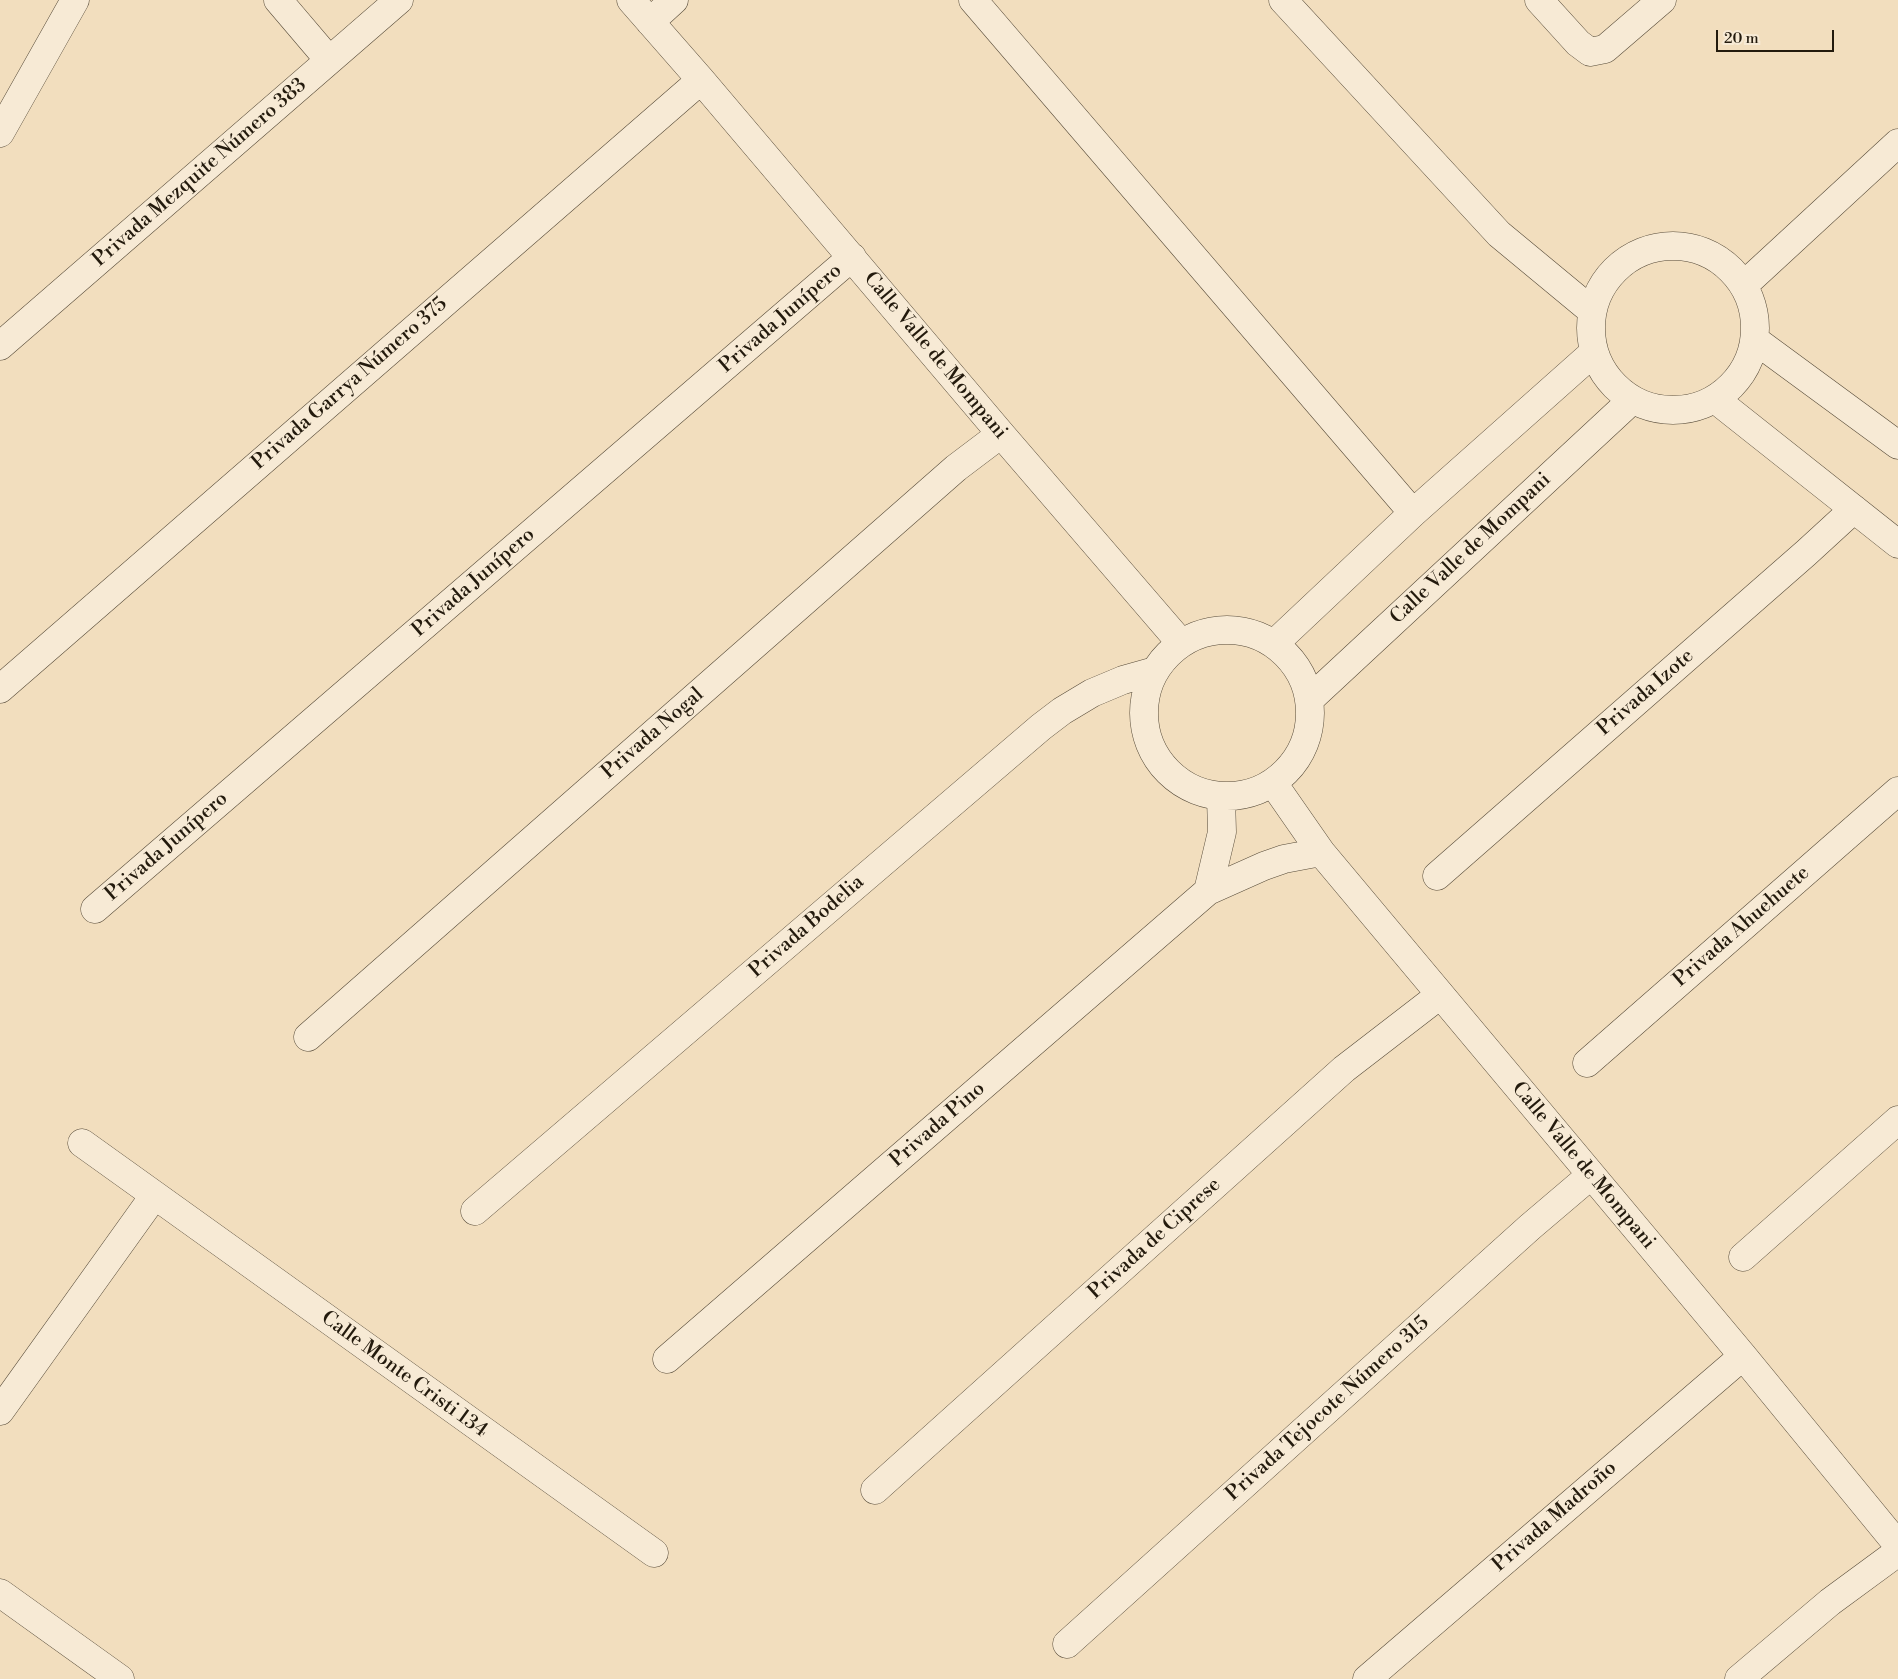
<!DOCTYPE html>
<html>
<head>
<meta charset="utf-8">
<style>
  body { margin:0 }
  #map { position:relative; width:1898px; height:1679px; overflow:hidden; background:#f2debe; font-family:"Libre Bodoni",serif }
  canvas { display:block }
  .scale { position:absolute; left:1716px; top:30px; width:118px; height:22px; box-sizing:border-box; border:2px solid #231a0d; border-top:0; padding-left:6px; font-size:15px; line-height:18px; white-space:nowrap; color:#231a0d; -webkit-text-stroke:4px #f7ead5; paint-order:stroke }
</style>
</head>
<body>
<div id="map">
<canvas width="1898" height="1679"></canvas>
<div class="scale">20 m</div>
</div>
<script>
const c = document.querySelector('canvas').getContext('2d');
c.lineJoin = 'round';
const poly = rows => new Path2D(rows.map(r => 'M' + r).join(''));
function strokePath(path, color, width, dash) { c.strokeStyle = color; c.lineWidth = width; c.lineCap = dash ? 'butt' : 'round'; c.setLineDash(dash || []); c.stroke(path); }
function drawText(font, color, halo, rows, align = 'center') {
  c.font = font + ' "Libre Bodoni",serif'; c.lineWidth = 4; c.setLineDash([]); c.textBaseline = 'middle'; c.strokeStyle = halo; c.fillStyle = color; for (const [text, x, y, turn = 0] of rows) {
    c.save(); c.translate(x, y); c.rotate((+turn || 0) * Math.PI / 180); c.textAlign = isNaN(turn) ? turn : align; if (halo) c.strokeText(text, 0, 0); c.fillText(text, 0, 0); c.restore();
  }
}
const minor = poly([
  [278,0,329,60],
  [631,0,701,80,1001,434,1181,643],
  [973,0,1413,513],
  [1283,0,1499,234,1592,311],
  [1539,0,1578,43,1590,52,1605,49,1662,0],
  [650,22,674,0],
  [0,133,75,0],
  '1591 328a82 82 0 1 1 164 0a82 82 0 1 1-164 0Z',
  [1744,285,1898,143],
  [1755,340,1898,445],
  [0,346,399,0],
  [1715,399,1898,544],
  '1144 713a83 83 0 1 1 166 0a83 83 0 1 1-166 0Z',
  [1275,643,1413,513,1593,353],
  [0,689,701,80],
  [1310,699,1632,400],
  [1273,783,1321,852,1743,1356,1898,1545],
  [1437,876,1806,553,1854,509],
  [1208,891,1222,832,1221,797],
  [95,909,852,257],
  [308,1037,956,468,1001,434],
  [1587,1063,1898,791],
  [82,1143,654,1553],
  [475,1211,1041,727,1062,711,1092,693,1123,680,1155,671],
  [1743,1257,1898,1120],
  [667,1359,1208,891,1264,866,1284,859,1321,852],
  [0,1411,154,1196],
  [875,1490,1344,1069,1440,995],
  [0,1593,120,1679],
  [1067,1644,1530,1227,1590,1176],
  [1367,1679,1743,1356],
  [1739,1679,1830,1602,1898,1552]
]);
const streetNames = [
  ["Privada Mezquite Número 383",200,173,-41],
  ["Privada Junípero",781,319,-41],
  ["Calle Valle de Mompani",935,356,50],
  ["Privada Garrya Número 375",350,384,-41],
  ["Calle Valle de Mompani",1471,549,-43],
  ["Privada Junípero",474,583,-41],
  ["Privada Izote",1646,693,-41],
  ["Privada Nogal",653,734,-41],
  ["Privada Junípero",167,847,-41],
  ["Privada Bodelia",807,927,-41],
  ["Privada Ahuehuete",1742,927,-41],
  ["Privada Pino",938,1125,-41],
  ["Calle Valle de Mompani",1583,1166,50],
  ["Privada de Ciprese",1155,1239,-42],
  ["Calle Monte Cristi 134",404,1375,36],
  ["Privada Tejocote Número 315",1328,1409,-42],
  ["Privada Madroño",1555,1517,-41]
];
strokePath(minor, '#574b39', 29);
strokePath(minor, '#f7ead5', 28);
drawText('20px', '#231a0d', '#f7ead5', streetNames);
</script>
</body>
</html>
